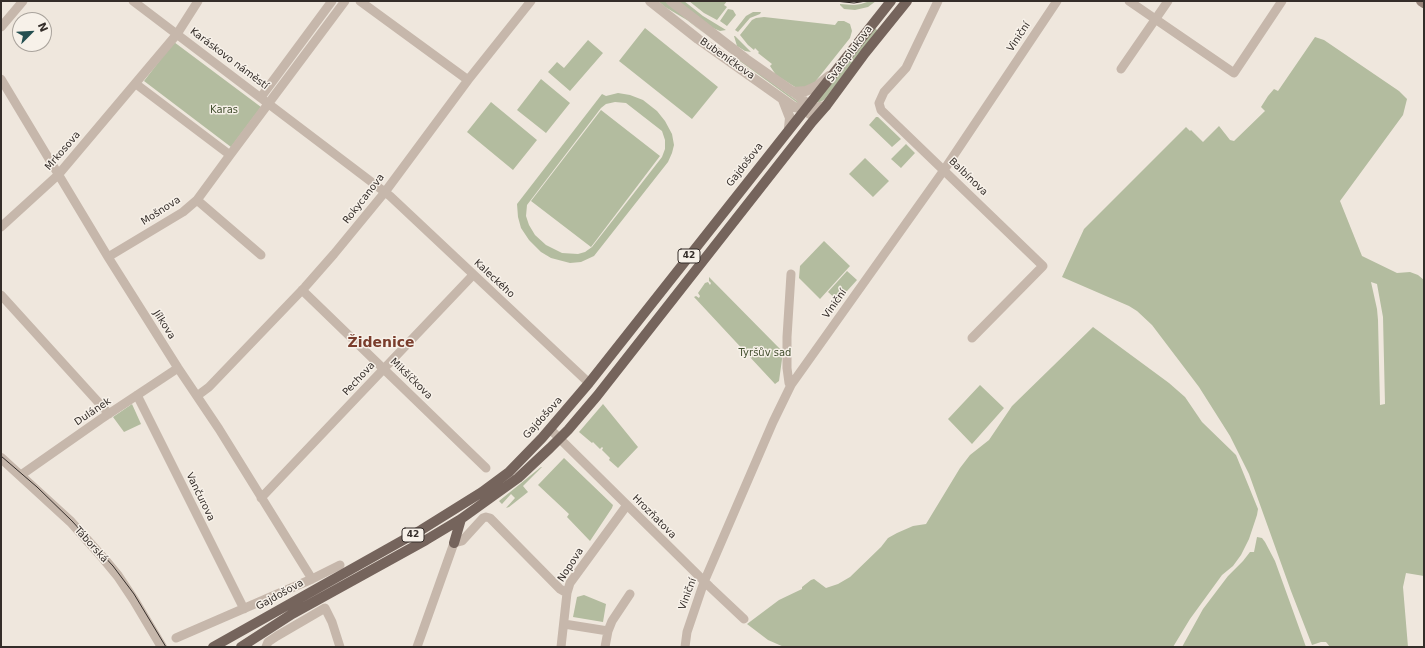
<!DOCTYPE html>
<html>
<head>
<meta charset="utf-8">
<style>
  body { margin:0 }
  #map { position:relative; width:1425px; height:648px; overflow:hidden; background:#efe7dd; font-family:"DejaVu Sans",sans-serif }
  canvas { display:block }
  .frame { position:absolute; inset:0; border:2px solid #342d29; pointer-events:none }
  .north { position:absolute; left:12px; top:12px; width:40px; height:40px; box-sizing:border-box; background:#f7f1e9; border:1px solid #a9a39c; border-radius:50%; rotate:66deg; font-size:11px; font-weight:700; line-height:16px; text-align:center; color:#342d29 }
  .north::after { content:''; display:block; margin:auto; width:14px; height:18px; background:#244f51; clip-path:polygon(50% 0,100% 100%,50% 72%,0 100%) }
</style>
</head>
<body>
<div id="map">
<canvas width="1425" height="648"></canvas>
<div class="frame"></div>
<div class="north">N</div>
</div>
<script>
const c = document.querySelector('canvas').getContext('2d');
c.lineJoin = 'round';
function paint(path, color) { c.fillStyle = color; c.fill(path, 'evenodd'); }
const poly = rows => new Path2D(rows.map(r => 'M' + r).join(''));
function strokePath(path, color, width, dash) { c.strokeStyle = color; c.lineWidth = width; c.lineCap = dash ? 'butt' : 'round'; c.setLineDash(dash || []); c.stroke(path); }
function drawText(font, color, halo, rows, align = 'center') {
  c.font = font + ' "DejaVu Sans",sans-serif'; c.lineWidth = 3; c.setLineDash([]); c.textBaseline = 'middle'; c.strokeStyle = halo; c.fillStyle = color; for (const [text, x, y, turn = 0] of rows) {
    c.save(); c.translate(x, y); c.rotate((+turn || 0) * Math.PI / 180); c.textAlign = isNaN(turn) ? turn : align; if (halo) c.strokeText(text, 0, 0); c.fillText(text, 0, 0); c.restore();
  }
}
const green = poly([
  [658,1,665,1,705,34,687,20,665,7],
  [678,1,684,1,703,16,726,30,720,31,713,28],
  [689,1,727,1,724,5,727,7,717,20,704,13],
  [870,1,876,1,868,7,855,10,844,9,840,5,840,4,854,5,861,4],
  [728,9,733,10,736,15,727,26,720,21],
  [753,12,761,12,760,14,750,18,738,32,735,30,746,16],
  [764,17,835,25,838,21,844,21,850,24,852,31,850,38,815,82,806,87,795,87,776,75,770,66,772,64,758,53,759,52,755,48,754,50,748,45,740,35,752,20,756,18],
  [645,28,718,87,692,119,619,61],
  [875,28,878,31,824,100,820,102,816,102],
  [734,36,735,36,751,52,745,51,737,46],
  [1315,37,1324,40,1399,91,1407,99,1403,115,1340,201,1362,256,1397,273,1410,272,1418,275,1424,280,1424,576,1406,573,1403,587,1408,647,1330,647,1326,642,1321,642,1312,645,1291,591,1249,474,1230,436,1199,387,1152,325,1137,311,1129,306,1062,277,1084,229,1186,127,1190,131,1191,130,1203,142,1219,126,1230,140,1234,141,1265,111,1261,107,1268,96,1274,89,1278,91],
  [1371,282,1377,284,1383,317,1385,404,1380,405,1378,320,1377,309],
  [588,40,603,53,570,91,548,72,557,62,564,68],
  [174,42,261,107,231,147,144,81],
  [737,57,800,103,799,104,737,59],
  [541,79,570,103,546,133,517,110],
  [618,93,630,95,643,100,657,111,665,121,672,134,674,145,672,153,668,162,594,256,581,262,570,263,551,258,541,252,529,240,521,228,518,217,517,204,602,94,606,96],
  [615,102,626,103,662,131,665,140,665,149,662,157,592,247,585,252,578,254,562,253,546,245,535,235,529,225,526,216,527,205,601,108,606,104],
  [491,102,537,140,513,170,467,132],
  [601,110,660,156,591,247,531,201],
  [876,117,878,117,901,139,892,147,869,125],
  [906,144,915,153,901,168,891,159],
  [865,158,889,181,873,197,849,174],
  [824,241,850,266,820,299,799,278,800,266],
  [847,271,857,280,838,301,828,292],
  [709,277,783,352,779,381,775,384,694,297,696,296,699,298,700,296,698,293,705,283,708,282,710,285,711,283,709,281],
  [1093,327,1169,383,1185,397,1202,422,1236,455,1258,509,1257,515,1249,539,1241,555,1233,566,1222,575,1190,619,1173,647,784,647,768,640,747,624,779,600,802,589,802,587,811,580,814,579,826,588,838,584,850,577,881,547,888,538,897,533,913,526,926,524,960,468,970,455,989,440,1012,406],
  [980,385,1004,408,972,444,948,419],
  [132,404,141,424,124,432,113,417],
  [603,404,638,447,618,468,609,460,610,458,602,450,603,448,602,447,600,449,593,442,592,443,579,432],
  [564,458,613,505,612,508,590,541,567,517,569,514,538,485],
  [541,467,542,467,523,486,528,492,523,496,509,507,506,508,515,498,511,494,502,504,499,501],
  [1257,537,1262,538,1265,542,1275,561,1306,647,1182,647,1203,609,1228,576,1243,561,1250,552,1254,552],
  [584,595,606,604,603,622,573,617,577,597]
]);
const minor = poly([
  [133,1,390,196,589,383],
  [360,1,468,80],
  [938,1,906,68,884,92,879,103,881,110,1043,266,972,338],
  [1129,1,1234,73,1282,1],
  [1,27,23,1],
  [1121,69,1168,1],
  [1,79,108,257,178,368,219,429,312,579],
  [136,84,230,155,345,1],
  [261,97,332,1],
  [197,200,261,255],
  [1,227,58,175,177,34,198,1],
  [108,257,183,212,197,200,230,155],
  [302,290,486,468],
  [1,295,109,414],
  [791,385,789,383,787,368,787,337,791,274],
  [137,395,244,609],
  [197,396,209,387,305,287,334,254,385,192,468,80,531,1],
  [550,429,710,587,744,619],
  [21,475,101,419,178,368],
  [261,498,473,275],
  [564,624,608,631],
  [176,638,312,579,340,565],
  [266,647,268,642,277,636,325,608,332,622,340,647],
  [417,647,454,543,462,541,483,518,486,517,490,518,560,589,567,593],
  [561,647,567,593,570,583,627,505],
  [605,647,608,631,612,621,630,594],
  [685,647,687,632,704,582,773,422,791,385,944,170,1057,1]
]);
const tertiary = poly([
  [650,1,698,39,794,107,808,109,826,106],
  [671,1,746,59,799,96,805,102,810,114],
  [793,92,806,91,817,86,829,76],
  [783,100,790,118,789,128],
  [1,458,71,522,104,559,118,576,134,600,162,647]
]);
const secondary = poly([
  [1421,1,1424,3]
]);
const primary = poly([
  [454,543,461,519],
  [213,647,421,530,482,492,509,472,542,438,589,383,891,1],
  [241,647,292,614,426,540,461,519,518,478,550,448,568,430,597,396,812,122,826,106,865,53,907,1]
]);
const tram = poly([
  [835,1,854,3,866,1],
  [1,456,37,487,72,521,113,566,134,594,166,647]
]);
const shields = [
  [689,256,22],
  [413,535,22]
];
const shieldNames = [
  ["42",689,256],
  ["42",413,535]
];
const streetNames = [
  ["Viniční",1019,37,-56],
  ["Svatoplukova",850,54,-53],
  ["Karáskovo náměstí",229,59,37],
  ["Bubeníčkova",727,59,35],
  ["Mrkosova",63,151,-49],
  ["Gajdošova",745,165,-52],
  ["Balbínova",968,177,44],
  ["Rokycanova",364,199,-52],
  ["Mošnova",161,211,-33],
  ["Kaleckého",494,279,43],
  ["Viniční",835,304,-55],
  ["Jílkova",164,325,58],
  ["Pechova",359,379,-47],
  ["Mikšíčkova",411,379,44],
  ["Dulánek",93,412,-34],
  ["Gajdošova",543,418,-48],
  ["Vančurova",200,497,64],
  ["Hrozňatova",654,517,45],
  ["Táborská",91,545,48],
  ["Nopova",571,565,-57],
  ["Viniční",688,594,-70],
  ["Gajdošova",280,595,-29]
];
const parkNames = [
  ["Karas",224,110],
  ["Tyršův sad",765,353]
];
const districtNames = [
  ["Židenice",381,343]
];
paint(green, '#b3bc9f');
strokePath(minor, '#c6b7ab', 9);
strokePath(tertiary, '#c6b7ab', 10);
strokePath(secondary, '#99867c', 10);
strokePath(primary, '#75645c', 10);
strokePath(tram, '#342d29', 1);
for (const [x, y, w] of shields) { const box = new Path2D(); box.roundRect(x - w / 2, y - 7, w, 14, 3); c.fillStyle = '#f7f1e9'; c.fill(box); strokePath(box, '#342d29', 1); }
drawText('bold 9px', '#342d29', null, shieldNames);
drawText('10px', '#342d29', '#f7f1e9', streetNames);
drawText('10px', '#445030', '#f7f1e9', parkNames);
drawText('bold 14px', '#7a3d2c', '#f7f1e9', districtNames);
</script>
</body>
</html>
